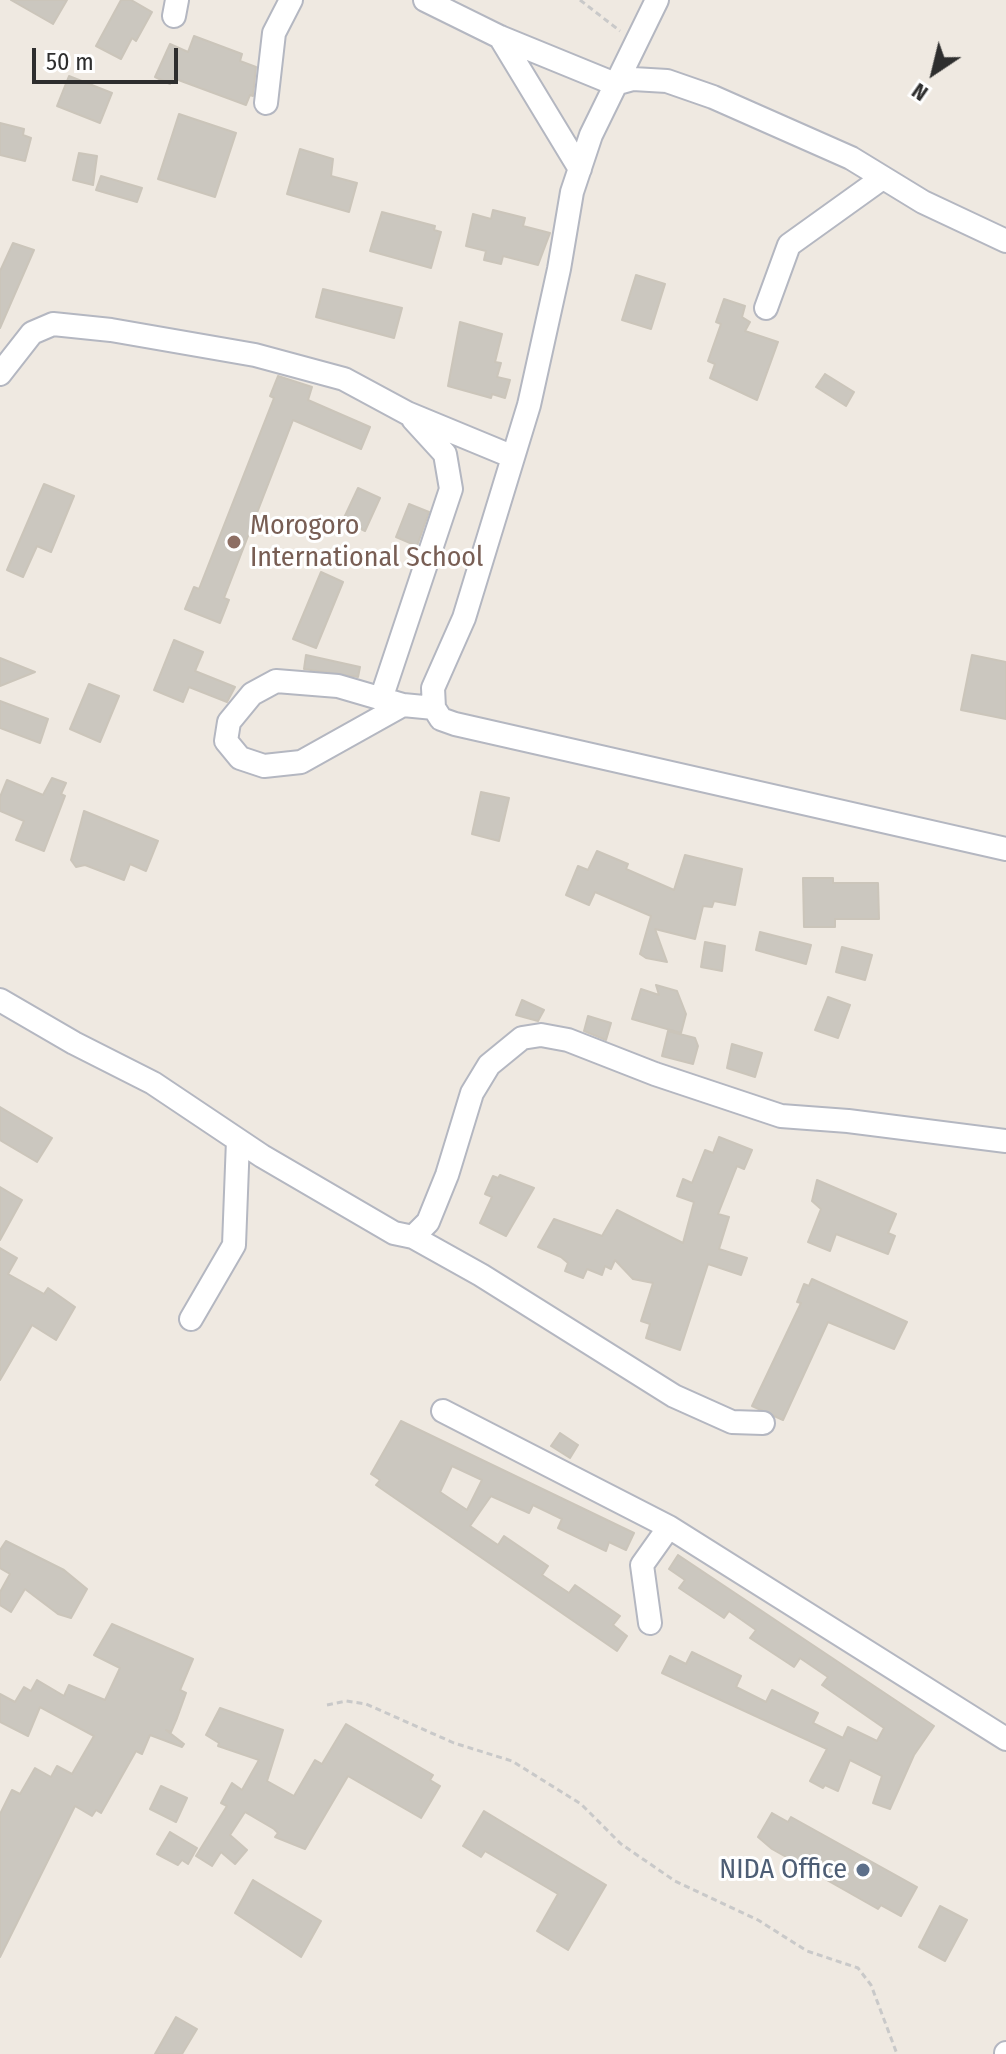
<!DOCTYPE html>
<html>
<head>
<meta charset="utf-8">
<style>
  body { margin:0 }
  #map { position:relative; width:1006px; height:2054px; overflow:hidden; background:#efe9e1; font-family:"Fira Sans Condensed",sans-serif }
  canvas { display:block }
  .north { position:absolute; left:894px; top:32px; width:80px; height:80px; -webkit-text-stroke:6px #fff; paint-order:stroke; rotate:215deg; font-size:22px; font-weight:700; line-height:32px; text-align:center; color:#2e2e2e }
  .north::after { content:''; display:block; margin:auto; width:28px; height:36px; background:#2e2e2e; clip-path:polygon(50% 0,100% 100%,50% 72%,0 100%) }
  .scale { position:absolute; left:32px; top:48px; width:146px; height:36px; box-sizing:border-box; border:4px solid #2e2e2e; border-top:0; padding-left:10px; font-size:24px; line-height:28px; white-space:nowrap; color:#2e2e2e; -webkit-text-stroke:6px #fff; paint-order:stroke }
</style>
</head>
<body>
<div id="map">
<canvas width="1006" height="2054"></canvas>
<div class="north">N</div>
<div class="scale">50 m</div>
</div>
<script>
const c = document.querySelector('canvas').getContext('2d');
c.lineJoin = 'round';
function paint(path, color) { c.fillStyle = color; c.fill(path, 'evenodd'); }
const poly = rows => new Path2D(rows.map(r => 'M' + r).join(''));
function strokePath(path, color, width, dash) { c.strokeStyle = color; c.lineWidth = width; c.lineCap = dash ? 'butt' : 'round'; c.setLineDash(dash || []); c.stroke(path); }
function drawText(font, color, halo, rows, align = 'center') {
  c.font = font + ' "Fira Sans Condensed",sans-serif'; c.lineWidth = 6; c.setLineDash([]); c.textBaseline = 'middle'; c.strokeStyle = halo; c.fillStyle = color; for (const [text, x, y, turn = 0] of rows) {
    c.save(); c.translate(x, y); c.rotate((+turn || 0) * Math.PI / 180); c.textAlign = isNaN(turn) ? turn : align; if (halo) c.strokeText(text, 0, 0); c.fillText(text, 0, 0); c.restore();
  }
}
const building = poly([
  [11,0,67,0,53,24,11,0],
  [121,0,131,0,152,12,136,41,132,38,121,59,96,46,121,0],
  [194,36,242,54,240,61,256,67,253,96,250,95,246,105,173,78,170,84,155,77,170,44,188,52,194,36],
  [69,76,112,93,100,123,57,106,69,76],
  [179,114,236,133,215,197,158,179,179,114],
  [0,123,24,129,23,135,31,138,25,161,0,155,0,123],
  [300,149,333,159,331,176,357,183,349,212,287,194,300,149],
  [79,153,97,156,93,185,73,180,79,153],
  [101,176,142,188,137,202,96,190,101,176],
  [493,210,525,218,523,226,550,233,538,265,503,256,501,264,484,260,486,251,466,246,473,214,491,219,493,210],
  [382,212,435,226,434,230,441,232,431,268,370,251,382,212],
  [13,243,34,250,0,328,0,271,13,243],
  [636,275,665,284,651,329,622,320,636,275],
  [323,289,402,308,394,338,316,317,323,289],
  [724,299,745,306,742,317,750,322,745,331,778,342,757,400,710,378,715,364,708,361,721,324,716,322,724,299],
  [460,322,502,334,495,362,501,363,497,377,510,380,505,398,492,394,491,398,448,386,460,322],
  [825,374,854,392,846,406,816,387,825,374],
  [278,376,312,387,308,400,370,427,361,449,293,420,224,598,229,600,220,623,185,609,194,587,199,589,274,398,270,396,278,376],
  [44,484,74,496,51,552,37,546,23,577,7,570,44,484],
  [358,488,380,498,365,531,343,520,358,488],
  [409,504,429,512,417,546,396,537,409,504],
  [321,572,343,582,316,648,293,639,321,572],
  [174,640,203,652,195,671,235,687,227,702,189,687,183,702,154,690,174,640],
  [306,655,360,667,358,677,304,669,306,655],
  [972,655,1006,662,1006,719,961,710,972,655],
  [0,658,35,672,0,686,0,658],
  [89,684,119,696,100,742,70,729,89,684],
  [0,701,48,719,40,743,0,728,0,701],
  [52,778,66,783,61,794,65,796,44,851,16,840,24,821,0,811,0,797,7,780,43,795,52,778],
  [481,792,509,798,499,841,472,834,481,792],
  [84,811,158,841,146,871,130,864,124,880,85,865,76,867,71,860,84,811],
  [597,851,628,864,626,869,674,890,685,855,742,869,735,905,714,901,712,907,703,906,695,939,655,929,667,962,646,958,640,954,651,916,595,892,589,905,566,895,578,866,588,870,597,851],
  [803,878,833,878,833,883,878,883,879,919,835,919,835,927,804,927,803,878],
  [760,932,811,945,806,964,756,950,760,932],
  [705,942,725,946,722,971,701,967,705,942],
  [842,947,872,955,865,980,836,972,842,947],
  [656,985,677,991,686,1014,681,1033,632,1019,641,989,659,995,656,985],
  [828,997,850,1005,838,1038,815,1030,828,997],
  [522,1000,544,1010,538,1021,516,1015,522,1000],
  [588,1016,611,1023,606,1040,584,1031,588,1016],
  [668,1031,695,1038,698,1046,693,1064,662,1056,668,1031],
  [732,1044,762,1053,755,1077,727,1068,732,1044],
  [0,1107,52,1138,37,1162,0,1140,0,1107],
  [719,1137,752,1150,744,1169,737,1166,718,1214,729,1217,719,1249,747,1258,741,1275,708,1264,680,1350,646,1338,650,1324,641,1321,653,1283,633,1279,615,1260,611,1269,605,1266,602,1275,587,1269,583,1278,565,1271,568,1263,561,1257,538,1247,554,1219,602,1236,617,1210,683,1243,694,1202,677,1196,683,1179,692,1183,705,1150,713,1153,719,1137],
  [500,1175,534,1188,506,1236,480,1223,492,1197,485,1194,493,1176,498,1178,500,1175],
  [817,1180,896,1214,888,1233,895,1236,888,1254,836,1234,830,1251,808,1242,821,1209,812,1201,817,1180],
  [0,1187,22,1200,0,1240,0,1187],
  [0,1248,17,1258,8,1274,44,1294,48,1288,75,1307,56,1340,32,1325,0,1380,0,1248],
  [812,1279,907,1322,894,1349,828,1322,783,1420,752,1406,801,1303,797,1302,804,1284,809,1286,812,1279],
  [401,1421,634,1533,626,1550,609,1542,606,1551,558,1528,562,1519,533,1505,529,1513,491,1496,470,1526,498,1545,504,1536,548,1566,542,1575,569,1593,575,1585,620,1616,613,1625,627,1636,617,1651,376,1485,380,1480,371,1474,401,1421],
  [452,1466,482,1480,467,1510,440,1492,452,1466],
  [560,1433,578,1445,570,1458,551,1446,560,1433],
  [6,1541,64,1570,87,1589,71,1618,58,1614,25,1589,11,1612,0,1605,0,1592,10,1574,0,1568,0,1550,6,1541],
  [678,1555,934,1726,914,1755,890,1809,873,1803,882,1776,850,1760,838,1791,825,1785,823,1788,810,1781,827,1749,662,1673,670,1656,686,1664,692,1652,741,1676,736,1687,766,1702,772,1690,818,1713,813,1723,843,1738,848,1727,877,1741,884,1728,822,1685,828,1677,800,1658,794,1667,750,1638,756,1630,729,1611,724,1618,679,1588,685,1580,669,1569,678,1555],
  [112,1624,193,1659,180,1690,186,1693,177,1718,171,1732,166,1730,184,1744,182,1747,150,1735,142,1754,136,1751,101,1813,96,1810,92,1816,75,1806,0,1957,0,1814,12,1790,20,1794,35,1768,51,1777,57,1766,72,1774,94,1736,40,1707,28,1736,0,1722,0,1694,15,1702,24,1687,31,1691,37,1680,64,1696,69,1685,105,1700,120,1668,94,1655,112,1624],
  [220,1708,283,1730,267,1781,294,1796,315,1760,322,1764,346,1724,433,1775,430,1780,440,1786,421,1818,348,1776,305,1849,275,1837,278,1833,274,1829,245,1812,230,1835,247,1850,235,1864,221,1852,212,1866,196,1856,227,1806,221,1803,232,1783,242,1790,259,1760,218,1746,219,1743,206,1735,220,1708],
  [161,1786,187,1798,176,1822,150,1809,161,1786],
  [484,1811,606,1885,568,1950,537,1931,558,1894,485,1851,481,1857,463,1846,484,1811],
  [772,1813,788,1822,791,1817,917,1887,901,1916,881,1905,878,1909,772,1849,758,1837,772,1813],
  [170,1832,197,1848,188,1864,182,1860,178,1865,157,1854,170,1832],
  [253,1880,321,1921,301,1957,235,1913,253,1880],
  [940,1906,967,1920,945,1961,919,1947,940,1906],
  [176,2017,197,2029,182,2054,155,2054,176,2017]
]);
const path = poly([
  [580,0,620,31],
  [327,1705,346,1701,366,1704,454,1743,512,1761,581,1804,621,1844,675,1881,758,1920,807,1951,858,1968,871,1985,897,2054]
]);
const minor = poly([
  [425,0,500,37,615,84,633,79,667,81,713,97,851,158,923,202,1006,241],
  [657,0,591,135,572,192,559,269,529,405,464,618,433,688,434,708,441,719,455,724,1006,849],
  [174,16,177,0],
  [500,37,580,169],
  [266,103,274,33,291,0],
  [766,308,789,245,881,179],
  [0,374,32,333,53,324,111,330,255,355,344,379,407,413,511,456],
  [381,699,451,489,445,454,413,419],
  [403,705,301,762,264,766,240,758,226,741,229,722,252,694,276,681,338,686,403,705,434,708],
  [0,1000,74,1043,153,1083,262,1156,394,1233,413,1237,428,1222,447,1175,472,1093,489,1065,522,1038,541,1035,568,1040,655,1074,781,1116,848,1121,1006,1141],
  [413,1237,481,1275,674,1396,732,1422,763,1423],
  [191,1319,234,1245,238,1140],
  [443,1411,669,1527,642,1565,650,1623],
  [669,1527,1006,1739],
  [1006,2054,1006,2053]
]);
const markers = [
  [234,542,8,"#8d6e63"],
  [863,1870,8,"#5c6f8a"]
];
const educationNames = [
  ["Morogoro",250,526],
  ["International School",250,558]
];
const serviceNames = [
  ["NIDA Office",847,1870]
];
paint(building, '#cbc7bf');
strokePath(building, '#cbc5ba', 2);
strokePath(minor, '#b4b7c1', 26);
strokePath(path, '#c9c9c9', 3, [6, 4]);
strokePath(minor, '#fff', 22);
for (const [x, y, r, color] of markers) { const dot = new Path2D(); dot.arc(x, y, r, 0, 2 * Math.PI); c.fillStyle = color; c.fill(dot); strokePath(dot, '#fff', 3); }
drawText('28px', '#785e54', '#fff', educationNames, 'left');
drawText('28px', '#4e5e75', '#fff', serviceNames, 'right');
</script>
</body>
</html>
